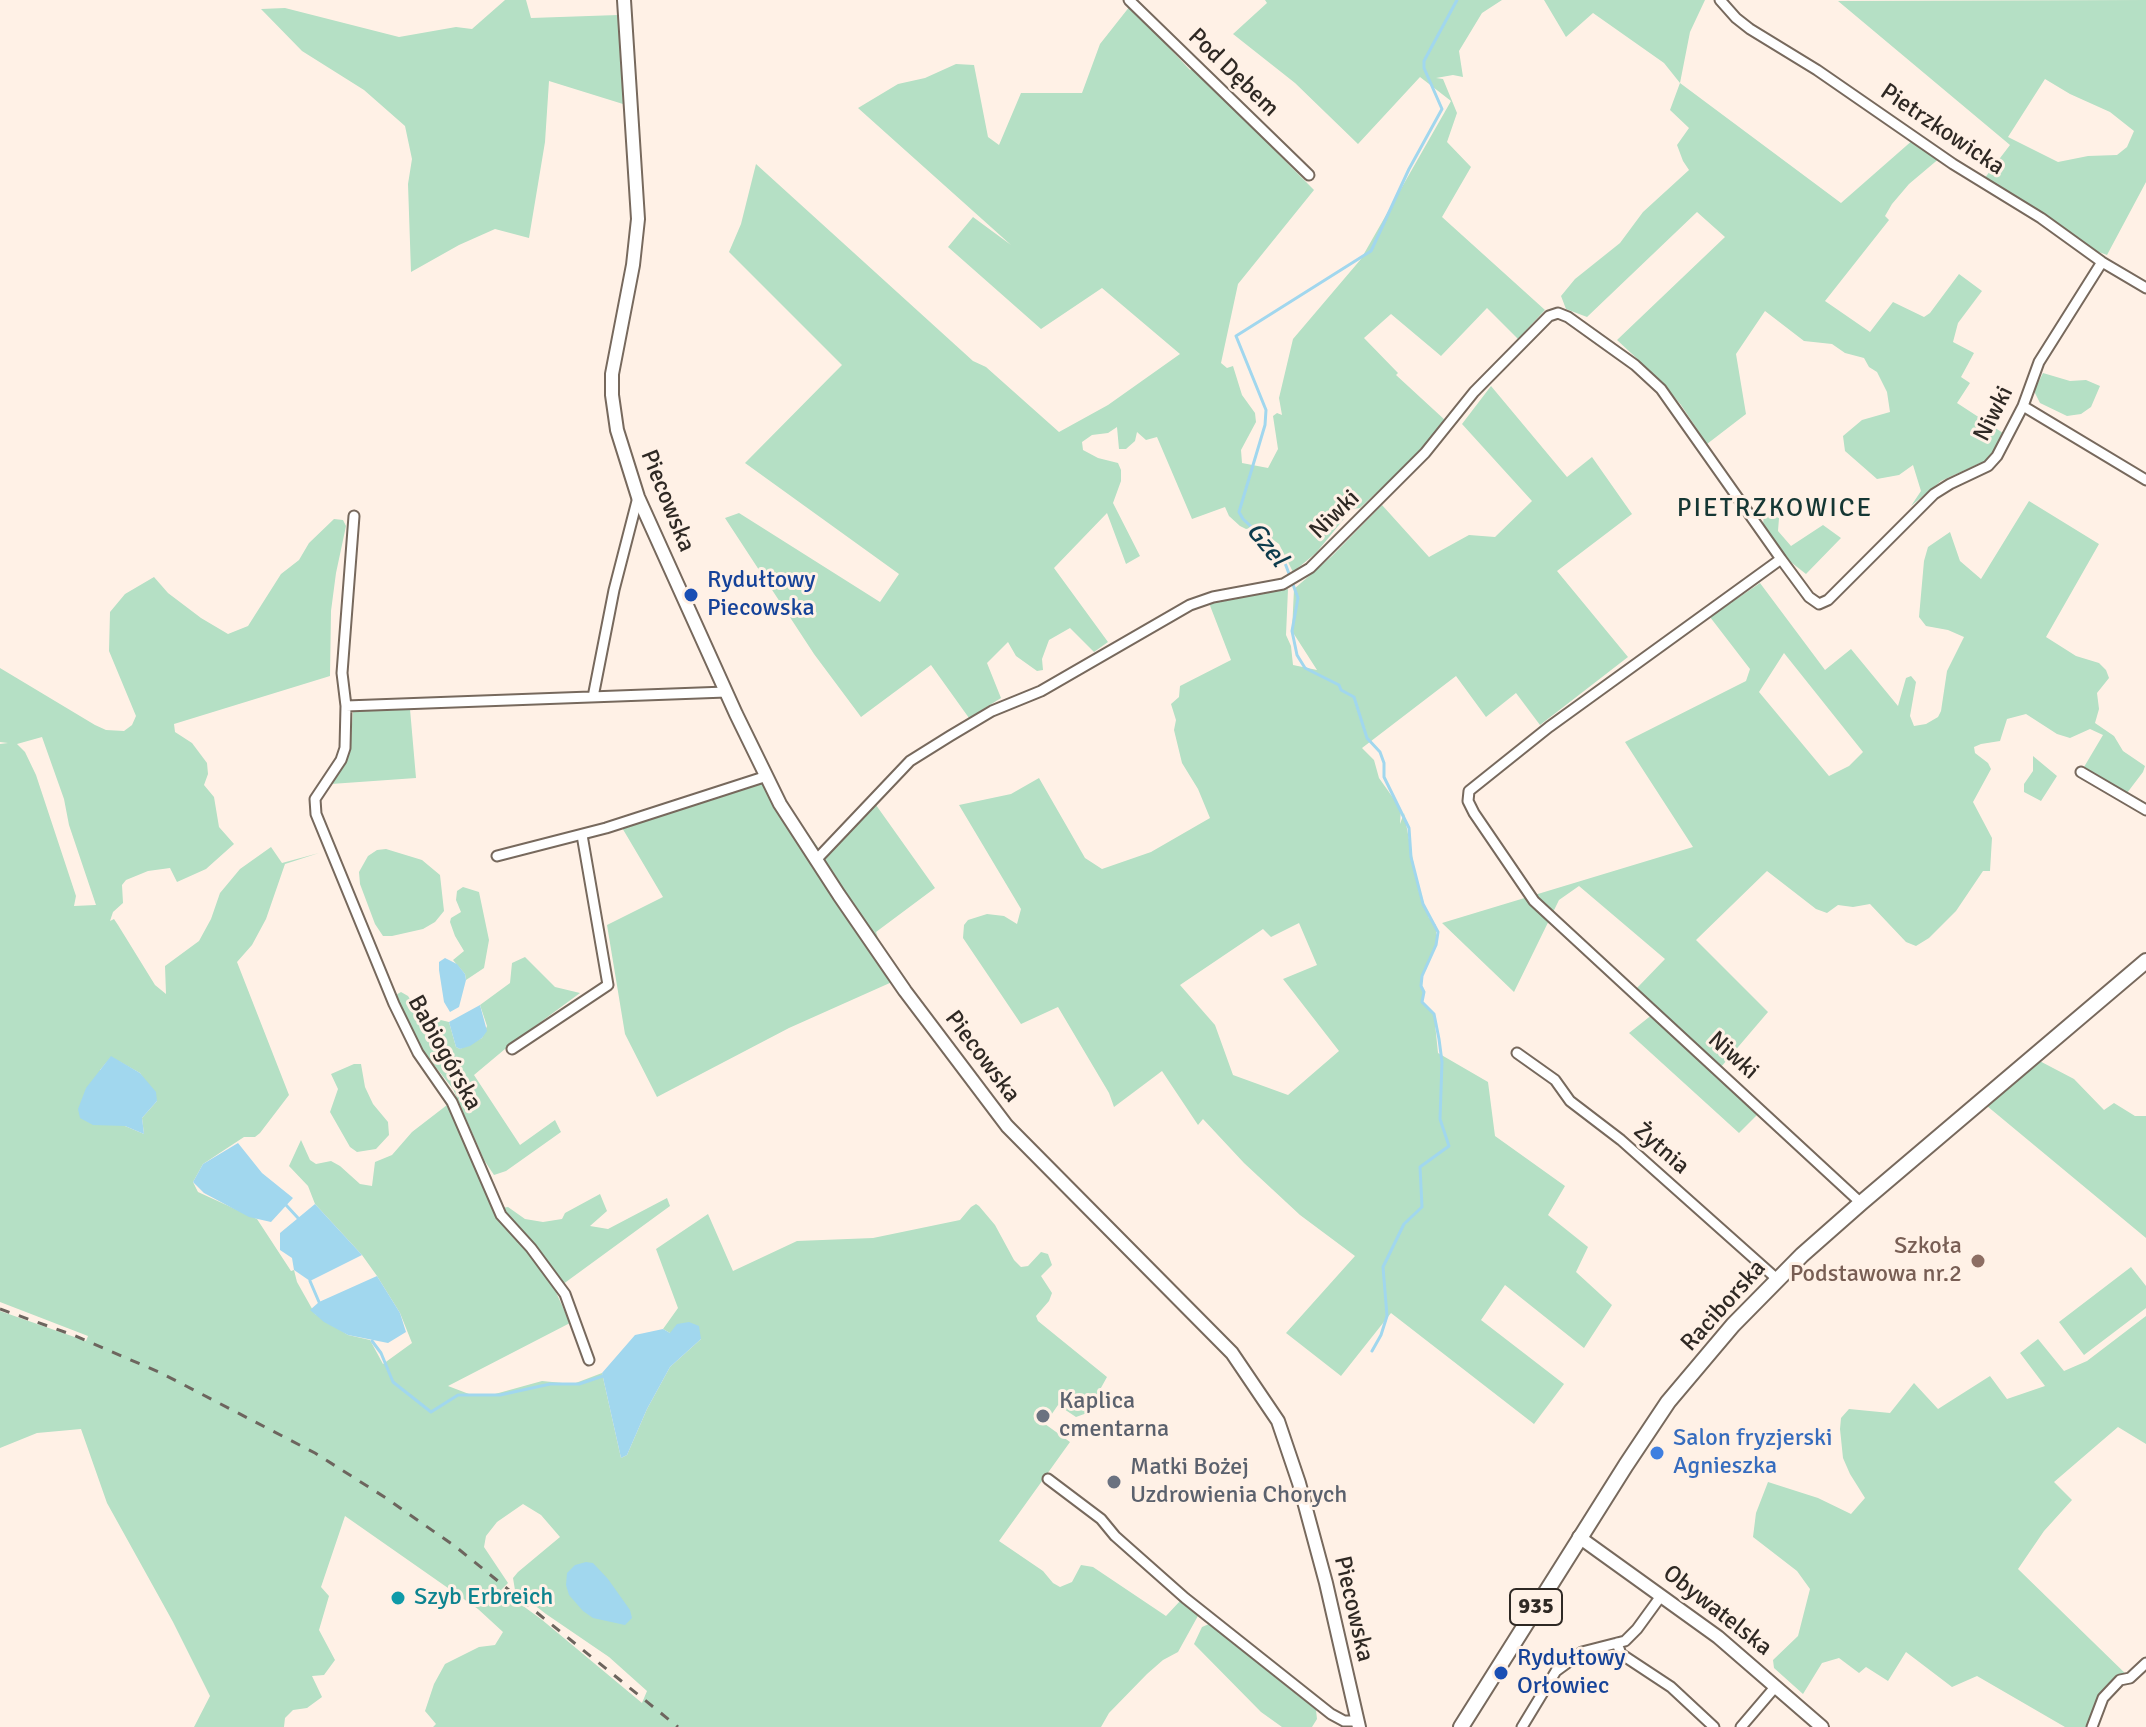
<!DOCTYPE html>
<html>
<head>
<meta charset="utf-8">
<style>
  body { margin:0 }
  canvas { display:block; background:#fff1e6 }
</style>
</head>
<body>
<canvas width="2146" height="1727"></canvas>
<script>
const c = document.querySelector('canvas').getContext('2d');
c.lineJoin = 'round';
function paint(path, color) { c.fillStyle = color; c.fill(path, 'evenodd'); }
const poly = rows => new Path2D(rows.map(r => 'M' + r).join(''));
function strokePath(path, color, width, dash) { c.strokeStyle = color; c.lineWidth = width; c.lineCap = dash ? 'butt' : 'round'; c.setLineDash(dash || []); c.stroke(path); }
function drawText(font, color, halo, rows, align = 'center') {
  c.font = font + ' Signika,sans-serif'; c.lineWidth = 6; c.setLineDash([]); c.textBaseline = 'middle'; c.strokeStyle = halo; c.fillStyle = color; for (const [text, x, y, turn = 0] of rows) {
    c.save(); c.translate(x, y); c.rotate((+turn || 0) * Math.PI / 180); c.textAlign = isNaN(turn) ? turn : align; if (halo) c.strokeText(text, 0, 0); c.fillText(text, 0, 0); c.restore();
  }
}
const green = poly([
  [505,0,526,0,531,18,618,15,623,104,549,81,545,142,529,238,495,229,459,245,411,272,408,184,412,159,405,126,364,90,302,51,261,9,285,8,399,37,456,27,472,29],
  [1265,0,1502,0,1482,13,1459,51,1463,77,1453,75,1436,78,1443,79,1457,113,1447,142,1471,167,1442,217,1545,310,1518,339,1487,308,1441,356,1391,314,1364,338,1398,373,1396,375,1446,421,1405,466,1360,508,1352,509,1316,553,1293,572,1279,544,1255,527,1246,529,1240,526,1229,516,1225,507,1192,519,1157,437,1146,440,1137,432,1135,441,1126,449,1119,449,1117,427,1108,433,1092,435,1082,442,1083,450,1098,458,1118,463,1121,470,1121,481,1113,503,1140,556,1126,564,1107,513,1054,568,1108,642,1094,652,1070,628,1049,640,1042,659,1043,670,1037,671,1016,656,1008,642,987,663,1001,698,969,718,931,665,861,717,814,654,725,518,739,513,880,602,899,574,745,463,842,365,729,252,741,224,756,164,973,361,986,367,1059,432,1108,405,1180,354,1102,288,1041,329,948,247,973,217,1011,245,858,108,898,84,925,78,956,64,974,65,988,137,999,145,1021,93,1082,93,1100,44,1130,6,1190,70,1193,68,1314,190,1238,284,1221,363,1227,368,1233,366,1242,395,1255,413,1256,422,1241,450,1242,463,1268,468,1278,449,1273,416,1277,413,1282,415,1279,398,1293,339,1361,259,1451,101,1420,77,1358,144,1295,83,1233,34,1267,3],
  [1544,0,1705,0,1690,32,1680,83,1841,203,1914,139,1941,157,1909,184,1892,204,1885,216,1889,220,1825,301,1870,332,1893,302,1924,317,1930,313,1959,274,1982,291,1958,323,1953,342,1974,353,1961,377,1970,383,1957,403,2003,433,1989,459,1941,481,1911,506,1921,491,1913,465,1899,475,1877,479,1845,451,1843,436,1862,420,1890,412,1887,392,1877,372,1869,367,1864,358,1845,353,1832,344,1804,341,1765,311,1736,354,1746,414,1707,444,1681,405,1660,380,1617,340,1725,237,1697,212,1587,317,1566,309,1561,296,1575,279,1620,243,1643,212,1689,170,1683,161,1677,145,1689,128,1670,110,1680,83,1664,63,1593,13,1566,37],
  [2146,0,2146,182,2107,255,2088,248,2051,219,1984,179,2010,145,1838,1],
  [2045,79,2070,94,2110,112,2134,131,2127,147,2117,155,2088,156,2058,162,2008,137],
  [2043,373,2070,381,2086,380,2100,386,2091,407,2081,414,2067,416,2040,403,2034,391],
  [1491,386,1567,477,1592,457,1632,514,1557,571,1628,657,1540,725,1516,693,1486,717,1456,676,1362,748,1374,760,1379,778,1401,809,1400,824,1404,813,1419,892,1429,918,1436,925,1436,945,1422,976,1421,986,1424,992,1422,1002,1434,1014,1438,1053,1488,1082,1495,1136,1565,1186,1548,1215,1588,1247,1576,1272,1612,1305,1584,1348,1505,1285,1481,1320,1564,1384,1534,1424,1391,1313,1341,1376,1286,1333,1355,1256,1300,1215,1244,1163,1203,1119,1198,1125,1162,1071,1114,1107,1109,1093,1058,1007,1021,1024,963,938,964,925,968,920,987,914,1004,916,1017,924,1021,909,959,805,1011,794,1039,778,1085,858,1102,869,1151,852,1210,818,1198,789,1182,763,1174,730,1176,720,1171,704,1179,697,1180,686,1231,660,1209,603,1288,589,1286,635,1291,646,1293,665,1317,670,1292,631,1294,589,1332,556,1382,505,1429,557,1469,535,1495,537,1532,501,1462,424],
  [1299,923,1317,965,1283,979,1339,1051,1288,1095,1233,1075,1215,1025,1180,985,1263,929,1271,937],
  [2029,501,2099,544,2046,637,2076,656,2099,663,2106,670,2109,678,2097,693,2099,709,2095,723,2114,736,2123,751,2145,766,2143,772,2127,793,2084,767,2103,735,2090,729,2070,738,2057,734,2026,714,2007,719,2000,741,1981,744,1974,747,1975,753,1988,763,1991,769,1973,802,1992,838,1990,871,1983,871,1956,911,1929,938,1916,946,1906,942,1870,904,1853,907,1838,905,1827,913,1816,909,1767,871,1696,940,1768,1012,1715,1074,1757,1115,1739,1133,1629,1033,1653,1014,1637,988,1665,959,1579,886,1559,900,1514,992,1442,923,1693,847,1625,742,1746,681,1750,669,1710,617,1760,583,1825,670,1851,649,1898,706,1906,678,1911,676,1916,682,1910,716,1914,726,1926,724,1938,717,1941,711,1947,671,1964,637,1948,630,1926,626,1919,617,1924,561,1928,547,1950,532,1960,561,1981,579],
  [1784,653,1863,752,1849,766,1829,776,1759,692],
  [1764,513,1779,518,1778,531,1791,546,1823,525,1841,538,1806,574,1783,556,1763,525],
  [334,519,343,520,346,526,336,573,331,611,330,676,174,724,175,732,192,743,207,763,208,774,204,785,214,797,219,827,234,844,206,869,177,882,170,868,148,871,126,880,122,885,123,903,113,912,110,921,114,919,118,925,155,985,166,994,165,966,199,941,211,919,220,893,240,869,271,847,282,863,319,853,285,864,266,919,252,945,237,962,289,1095,260,1133,255,1137,244,1137,203,1164,193,1182,198,1192,257,1219,291,1271,294,1270,297,1282,315,1314,348,1335,370,1340,383,1364,412,1343,400,1313,377,1276,362,1255,315,1204,308,1186,289,1166,301,1140,310,1160,316,1164,331,1161,340,1166,360,1184,372,1186,375,1162,392,1155,412,1132,447,1105,495,1209,508,1207,525,1219,543,1222,562,1219,565,1213,600,1194,607,1211,590,1226,608,1229,667,1198,670,1206,555,1290,570,1323,448,1386,469,1394,495,1394,542,1381,573,1384,602,1373,621,1458,627,1455,647,1409,670,1367,701,1339,670,1333,663,1329,678,1308,656,1249,708,1214,733,1271,797,1241,873,1238,960,1220,971,1207,976,1204,979,1206,995,1225,1014,1260,1021,1267,1028,1266,1041,1252,1048,1254,1052,1265,1041,1276,1052,1293,1049,1301,1036,1316,1038,1321,1107,1377,1087,1413,1076,1417,1058,1405,1045,1424,1070,1442,999,1541,1043,1571,1053,1583,1060,1587,1072,1582,1081,1565,1093,1567,1166,1616,1180,1601,1199,1614,1178,1652,1163,1660,1147,1674,1109,1713,1101,1727,433,1727,436,1724,425,1711,434,1684,445,1664,479,1647,495,1645,503,1632,478,1609,345,1516,321,1587,329,1596,319,1630,335,1660,324,1675,312,1676,322,1697,307,1708,293,1710,285,1718,284,1727,194,1727,210,1696,173,1622,107,1503,81,1429,37,1433,0,1448,0,1311,86,1341,88,1336,0,1302,0,744,8,743,0,742,0,668,95,725,106,730,124,731,132,725,136,716,109,651,110,612,125,594,154,577,168,593,201,618,228,634,248,626,281,574,299,560,309,543],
  [42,737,64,799,69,825,96,905,74,906,76,896,36,775,25,752,17,744],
  [111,1057,140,1073,157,1101,142,1118,144,1134,125,1126,100,1070],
  [523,1504,541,1515,560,1537,518,1572,513,1578,515,1590,546,1614,609,1657,647,1691,642,1703,541,1619,501,1590,508,1583,484,1547,486,1536,497,1522],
  [410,709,416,778,331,784,350,752,353,710],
  [2033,756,2057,776,2041,801,2024,792,2024,784,2033,771],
  [767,776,822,853,876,805,935,888,876,932,892,982,789,1028,657,1097,625,1034,607,925,663,897,621,826],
  [386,849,422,860,440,875,444,911,435,922,423,929,392,936,383,936,375,924,360,884,359,872,368,856,377,850],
  [463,887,479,892,489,940,484,968,466,980,465,974,453,960,464,951,455,936,450,922,451,918,461,912,456,900,457,891],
  [525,957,555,987,580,993,511,1044,474,1075,520,1145,555,1120,561,1132,506,1171,494,1175,484,1160,453,1089,423,1051,394,996,401,992,408,996,420,1015,449,1022,456,1047,460,1049,482,1038,487,1026,480,1005,510,983,512,963],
  [2032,1057,2074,1079,2104,1110,2114,1103,2135,1116,2146,1116,2146,1238,1981,1101],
  [354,1064,361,1064,365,1087,373,1104,388,1122,389,1135,376,1149,357,1152,350,1147,330,1112,338,1089,331,1074],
  [2131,1267,2146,1286,2146,1308,2084,1355,2059,1322],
  [2146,1316,2146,1444,2118,1427,2054,1482,2072,1500,2044,1531,2018,1569,2130,1678,2103,1698,2092,1727,2065,1727,1977,1676,1952,1687,1906,1652,1888,1681,1866,1667,1859,1673,1839,1658,1822,1663,1803,1694,1774,1668,1773,1660,1798,1636,1810,1589,1797,1571,1753,1537,1756,1513,1768,1482,1818,1498,1851,1514,1865,1498,1850,1474,1843,1458,1840,1429,1841,1418,1849,1409,1890,1413,1914,1383,1938,1409,1990,1376,2007,1399,2045,1386,2020,1353,2038,1339,2064,1371,2087,1361],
  [1209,1624,1316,1710,1317,1719,1312,1727,1282,1727,1261,1712,1194,1644,1202,1627]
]);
const water = poly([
  [445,958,457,964,465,974,466,980,459,1007,450,1012,444,1002,439,970,439,962],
  [480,1005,487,1031,482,1038,470,1046,460,1049,456,1047,449,1022],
  [111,1056,140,1073,156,1092,157,1101,142,1118,144,1134,125,1126,93,1125,80,1118,78,1109,86,1088],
  [238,1143,262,1173,293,1198,271,1222,249,1217,204,1193,193,1182,203,1164],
  [315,1204,362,1255,310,1281,294,1270,292,1258,280,1250,280,1233],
  [377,1276,400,1313,406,1332,388,1343,348,1335,324,1322,310,1310,319,1302],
  [689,1322,699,1326,701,1339,670,1367,647,1409,627,1455,621,1458,602,1373,635,1335,663,1329,670,1333,677,1324],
  [586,1562,593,1563,608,1579,630,1610,632,1618,625,1625,593,1618,583,1611,569,1595,566,1585,567,1573,575,1565]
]);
const stream = poly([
  [286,1205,298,1218],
  [310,1281,319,1302],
  [372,1341,381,1353,393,1382,431,1412,458,1395,500,1395,550,1384,579,1384,603,1376],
  [1372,1351,1381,1335,1387,1316,1383,1267,1404,1224,1422,1207,1420,1167,1449,1146,1440,1119,1442,1062,1439,1039,1434,1014,1422,1002,1424,992,1421,986,1422,976,1436,945,1438,932,1423,904,1411,857,1409,828,1384,777,1384,763,1380,752,1367,738,1354,697,1341,690,1339,685,1305,668,1297,655,1292,631,1298,598,1285,563,1279,553,1243,519,1239,512,1265,425,1266,410,1236,336,1371,251,1409,169,1442,109,1424,68,1424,61,1457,0]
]);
const street = poly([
  [1129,0,1309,175],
  [1720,0,1736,18,1750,29,1817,70,1953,164,2041,218,2102,262,2146,288],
  [2023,406,2146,480],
  [354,516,342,673,346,706,345,748,341,760,315,799,316,814,394,1004,418,1053,452,1102,501,1215,531,1248,565,1294,589,1360],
  [593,697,614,590,638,497],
  [346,706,726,692],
  [2081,772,2146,810],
  [497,856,606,828,767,776],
  [816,860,910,761,950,736,992,711,1041,691,1190,605,1213,597,1283,584,1310,568,1425,453,1474,392,1549,316,1558,313,1568,317,1635,365,1661,389,1781,559],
  [512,1049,608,985,582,835],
  [1517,1053,1555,1080,1570,1101,1621,1140,1777,1279],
  [1861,1203,1534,901,1474,813,1468,801,1469,791,1549,727,1781,559,1809,597,1819,604,1828,600,1934,494,1950,484,1988,466,1997,456,2023,406,2039,362,2102,262],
  [1048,1479,1101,1519,1115,1536,1185,1598,1331,1714,1344,1721,1357,1721],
  [1617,1643,1621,1654,1671,1687,1714,1727],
  [1522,1727,1556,1671,1582,1652,1625,1641,1637,1629,1661,1596],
  [1741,1727,1776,1686],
  [2092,1727,2103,1698,2120,1680,2130,1678,2146,1663]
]);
const secondary = poly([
  [624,0,638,219,633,265,612,374,612,395,617,430,638,497,736,714,780,804,839,895,905,991,1007,1126,1232,1353,1278,1421,1299,1483,1326,1583,1359,1727],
  [1579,1537,1718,1637,1822,1727]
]);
const primary = poly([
  [1461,1727,1626,1465,1668,1402,1733,1325,1802,1255,1861,1203,2146,961]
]);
const rail = poly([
  [0,1309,73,1335,161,1373,315,1453,386,1498,456,1547,678,1727]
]);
const markers = [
  [691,595,8,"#1a4fb4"],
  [1978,1261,8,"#8d6e63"],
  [1043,1416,8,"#6b7280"],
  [1657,1453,8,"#3f7fe0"],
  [1114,1482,8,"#6b7280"],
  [398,1598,8,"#0f9aa8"],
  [1501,1673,8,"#1a4fb4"]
];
const shields = [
  [1536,1607,52]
];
const shieldNames = [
  ["935",1536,1607]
];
const streetNames = [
  ["Pod Dębem",1233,73,44],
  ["Pietrzkowicka",1942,130,34],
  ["Niwki",1994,414,-63],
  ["Piecowska",667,501,68],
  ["Niwki",1335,515,-44],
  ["Babiogórska",444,1053,61],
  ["Niwki",1733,1056,42],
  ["Piecowska",982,1057,53],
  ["Żytnia",1661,1149,41],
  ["Raciborska",1724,1306,-48],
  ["Piecowska",1353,1609,77],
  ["Obywatelska",1717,1611,38]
];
const transitNames = [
  ["Rydułtowy",707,581],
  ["Piecowska",707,609],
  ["Rydułtowy",1517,1659],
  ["Orłowiec",1517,1687]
];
const educationNames = [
  ["Szkoła",1962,1247],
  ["Podstawowa nr.2",1962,1275]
];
const worshipNames = [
  ["Kaplica",1059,1402],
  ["cmentarna",1059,1430],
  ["Matki Bożej",1130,1468],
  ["Uzdrowienia Chorych",1130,1496]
];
const shopNames = [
  ["Salon fryzjerski",1673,1439],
  ["Agnieszka",1673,1467]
];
const cultureNames = [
  ["Szyb Erbreich",414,1598]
];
const neighbourhoodNames = [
  ["PIETRZKOWICE",1775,509]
];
const waterNames = [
  ["Gzel",1266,545,51]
];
paint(green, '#b5e0c5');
paint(water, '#a1d7ee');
strokePath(stream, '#a1d7ee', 3);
strokePath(street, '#77695d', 13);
strokePath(secondary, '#77695d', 16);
strokePath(primary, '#77695d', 18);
strokePath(street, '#fff', 9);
strokePath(secondary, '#fff', 12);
strokePath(primary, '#fff', 14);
strokePath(rail, '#6d655e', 3, [10, 10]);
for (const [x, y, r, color] of markers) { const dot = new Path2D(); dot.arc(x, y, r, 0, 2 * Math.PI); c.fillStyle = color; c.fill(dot); strokePath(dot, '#fff1e6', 3); }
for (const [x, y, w] of shields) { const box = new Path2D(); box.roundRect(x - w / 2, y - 18, w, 36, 6); c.fillStyle = '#fff1e6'; c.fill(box); strokePath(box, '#2f2924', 2); }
drawText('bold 22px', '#2f2924', null, shieldNames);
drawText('24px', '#2f2924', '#fff1e6', streetNames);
drawText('24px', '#164399', '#fff1e6', transitNames, 'left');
drawText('24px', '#785e54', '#fff1e6', educationNames, 'right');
drawText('24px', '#5b616d', '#fff1e6', worshipNames, 'left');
drawText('24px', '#366cbe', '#fff1e6', shopNames, 'left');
drawText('24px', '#0d838f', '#fff1e6', cultureNames, 'left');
c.letterSpacing = '2px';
drawText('26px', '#153734', '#fff1e6', neighbourhoodNames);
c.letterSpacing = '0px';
drawText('italic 26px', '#0c3b4c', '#fff1e6', waterNames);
</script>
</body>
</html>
